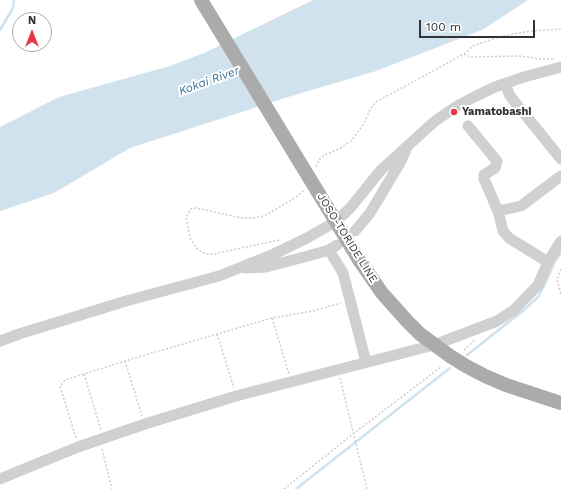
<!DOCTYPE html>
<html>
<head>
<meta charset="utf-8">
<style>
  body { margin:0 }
  #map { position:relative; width:561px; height:489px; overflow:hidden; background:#fff; font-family:"Work Sans",sans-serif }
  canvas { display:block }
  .north { position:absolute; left:12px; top:12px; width:40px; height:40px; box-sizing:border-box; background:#fff; border:1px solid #adadad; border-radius:50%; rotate:0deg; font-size:11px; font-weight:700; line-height:16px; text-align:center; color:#333 }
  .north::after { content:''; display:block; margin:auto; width:14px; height:18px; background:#e63946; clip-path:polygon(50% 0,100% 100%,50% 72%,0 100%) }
  .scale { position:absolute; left:419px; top:20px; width:116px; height:18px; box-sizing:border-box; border:2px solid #333; border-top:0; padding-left:5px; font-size:12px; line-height:14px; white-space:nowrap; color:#333; -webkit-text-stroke:3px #fff; paint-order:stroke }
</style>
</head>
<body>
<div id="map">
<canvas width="561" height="489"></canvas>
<div class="north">N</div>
<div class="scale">100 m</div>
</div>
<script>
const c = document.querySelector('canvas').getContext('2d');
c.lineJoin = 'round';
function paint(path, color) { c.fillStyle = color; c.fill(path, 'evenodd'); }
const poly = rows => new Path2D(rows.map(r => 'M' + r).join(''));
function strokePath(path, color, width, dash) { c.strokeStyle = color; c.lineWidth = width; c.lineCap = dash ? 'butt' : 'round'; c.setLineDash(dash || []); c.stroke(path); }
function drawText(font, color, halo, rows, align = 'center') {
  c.font = font + ' "Work Sans",sans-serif'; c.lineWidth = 4; c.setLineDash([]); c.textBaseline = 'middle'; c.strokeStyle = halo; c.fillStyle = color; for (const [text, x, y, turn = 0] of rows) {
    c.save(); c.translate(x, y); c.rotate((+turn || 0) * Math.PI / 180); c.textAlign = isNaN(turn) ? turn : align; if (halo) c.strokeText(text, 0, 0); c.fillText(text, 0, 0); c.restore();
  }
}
const water = poly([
  [313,0,528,0,482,30,376,71,288,97,130,148,54,193,0,211,0,127,59,97,170,66,204,53]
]);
const stream = poly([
  [0,30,13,8,14,0],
  [467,355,524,310,538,297,546,282,554,263,561,253],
  [296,489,450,368]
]);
const path = poly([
  [464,54,470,57,520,56,541,59,553,59],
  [316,167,319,160,324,155,339,149,351,141,363,125,371,108,376,102,464,54,473,46,496,38,513,34,531,31,561,29],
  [279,240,214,254,206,254,197,249,190,238,186,217,191,209,196,208,242,218,253,218,263,216,273,211,296,197,304,190],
  [561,269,557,279,561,295],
  [272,318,289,374],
  [217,334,234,388],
  [464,350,476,339],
  [125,361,142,416],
  [84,374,101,430],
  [340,378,367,489],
  [76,438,60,386,65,380,125,361,272,318,313,311,341,303],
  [102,449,112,489],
  [284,489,353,434,441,367]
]);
const minor = poly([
  [505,84,510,96,561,159],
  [468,126,497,161,495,168,484,175,484,179,498,211,503,231,509,238,548,262],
  [498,211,521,206,561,176],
  [355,231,370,213,400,163,406,150],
  [329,250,343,273,366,362],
  [245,268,266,267,308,256,329,250,337,245],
  [0,341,19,334,126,301,219,276,274,254,305,239,328,226,344,214,351,207,381,170,435,121,457,106,474,97,495,87,524,77,561,67],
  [0,479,78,447,145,424,236,396,434,345,497,321,514,310,538,285,548,262,561,241]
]);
const major = poly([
  [327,207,359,260,382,293,407,321,420,334,450,356,466,366,485,376,506,385,561,403]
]);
const majorBridge = poly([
  [201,0,327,207]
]);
const markers = [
  [454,112,4,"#e63946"]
];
const poiNames = [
  ["Yamatobashi",462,112]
];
const streetNames = [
  ["JOSO-TORIDE LINE",347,238,58]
];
const waterNames = [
  ["Kokai River",209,81,-20]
];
paint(water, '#cfe2ee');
strokePath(stream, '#cfe2ee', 2.5);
strokePath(path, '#cdcdcd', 1.5, [2, 2]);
strokePath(minor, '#d0d0d0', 11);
strokePath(major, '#ababab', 14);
strokePath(majorBridge, '#ababab', 14);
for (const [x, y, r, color] of markers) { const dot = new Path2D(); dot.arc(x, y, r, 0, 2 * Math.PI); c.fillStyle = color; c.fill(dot); strokePath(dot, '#fff', 1.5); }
drawText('bold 11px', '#333', '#fff', poiNames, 'left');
drawText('11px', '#333', '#fff', streetNames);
drawText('italic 12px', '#3f7597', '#fff', waterNames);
</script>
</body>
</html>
